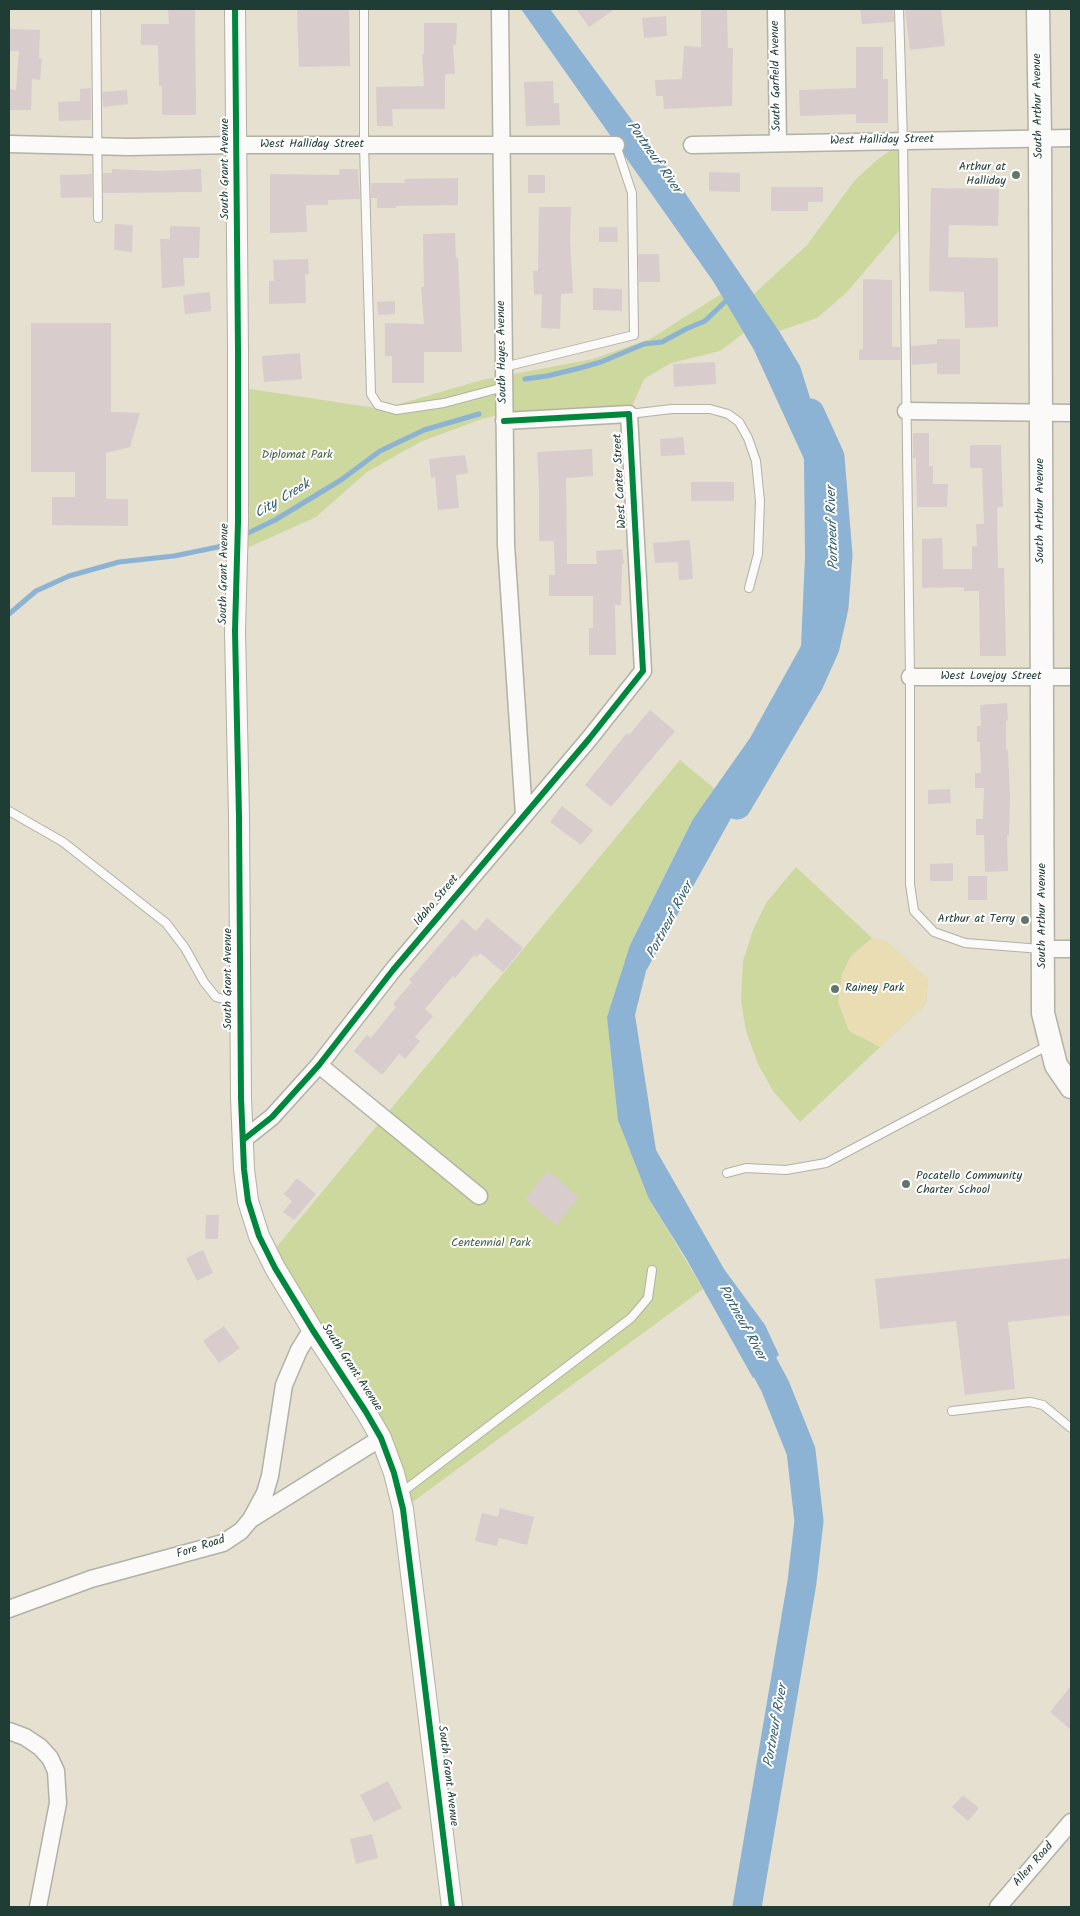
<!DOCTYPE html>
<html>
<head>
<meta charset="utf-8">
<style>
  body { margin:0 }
  #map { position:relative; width:1080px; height:1916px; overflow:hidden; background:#e5e0d0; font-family:Kalam,sans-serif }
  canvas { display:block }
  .frame { position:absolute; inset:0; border:10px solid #1f3d34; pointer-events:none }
</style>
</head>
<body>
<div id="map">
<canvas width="1080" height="1916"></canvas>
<div class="frame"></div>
</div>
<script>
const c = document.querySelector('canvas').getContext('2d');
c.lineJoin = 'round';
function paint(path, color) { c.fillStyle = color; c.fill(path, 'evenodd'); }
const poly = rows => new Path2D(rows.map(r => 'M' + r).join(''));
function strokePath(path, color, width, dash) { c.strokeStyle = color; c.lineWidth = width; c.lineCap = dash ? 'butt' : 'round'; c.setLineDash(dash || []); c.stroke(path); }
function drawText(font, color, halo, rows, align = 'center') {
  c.font = font + ' Kalam,sans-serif'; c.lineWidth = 4; c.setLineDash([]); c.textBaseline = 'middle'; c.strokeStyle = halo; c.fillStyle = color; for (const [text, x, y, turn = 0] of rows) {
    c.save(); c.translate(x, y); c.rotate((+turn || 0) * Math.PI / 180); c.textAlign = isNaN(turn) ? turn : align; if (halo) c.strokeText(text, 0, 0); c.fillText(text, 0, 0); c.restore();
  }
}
const green = poly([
  [903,141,904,225,847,292,817,318,779,331,754,294,807,245,855,180,877,160],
  [721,294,744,333,720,351,671,363,644,379,629,414,504,413,482,419,420,442,367,472,316,517,236,553,237,387,382,409,482,380,593,359,650,339],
  [680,760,715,789,693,819,630,945,607,1017,649,1199,703,1289,403,1509,394,1473,269,1256],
  [796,867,872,938,886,941,928,979,926,1004,800,1122,773,1091,758,1064,746,1031,741,1000,743,961,753,930,766,903]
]);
const sand = poly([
  [872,938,886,941,928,979,926,1004,880,1047,849,1031,838,1002,842,974,851,956]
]);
const water = poly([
  [521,9,550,9,679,184,779,331,800,366,826,449,838,555,819,660,646,971,635,1015,656,1150,724,1269,765,1325,779,1355,753,1378,687,1260,649,1199,618,1120,607,1017,630,945,693,819,750,738,801,646,805,557,804,459,754,350,713,281]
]);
const stream = poly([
  [525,379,547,376,580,368,601,362,644,344,662,342,686,329,705,321,729,298],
  [242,536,275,520,341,480,380,451,424,430,479,414],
  [9,614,36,591,69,576,119,562,174,556,218,547,232,540]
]);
const river = poly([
  [737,805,809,683,825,647,834,607,838,555,830,457,810,413],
  [746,1332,775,1386,801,1451,809,1521,802,1582,747,1907]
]);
const building = poly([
  [168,9,195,9,196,115,162,115,162,86,159,86,158,45,141,45,141,24,169,24],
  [297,9,349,9,350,66,299,67],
  [576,9,615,9,589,27],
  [701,9,727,9,728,48,733,48,732,106,664,109,663,96,656,96,655,80,682,79,684,46,701,47],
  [860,9,893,9,894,22,862,24],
  [905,9,941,9,945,46,910,50],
  [666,16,667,36,644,38,642,18],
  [424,23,457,23,456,45,453,45,455,74,445,74,445,109,392,109,393,126,377,126,376,87,424,86,422,54,424,54],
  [9,29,40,30,39,58,42,59,40,80,32,79,31,110,9,110,9,89,16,90,19,51,9,51],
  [856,47,883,47,883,79,888,79,888,123,856,123,856,114,800,116,799,90,856,88],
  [553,81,554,103,559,103,560,125,526,126,524,82],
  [91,88,91,120,59,121,58,102,80,101,80,89],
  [127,90,128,104,103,107,102,92],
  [112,169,158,171,201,169,202,192,103,193,103,173,112,173],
  [339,169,358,169,360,199,328,200,328,205,306,205,307,232,270,233,270,174,340,175],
  [709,172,740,173,740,192,709,191],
  [92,174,92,197,61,198,60,175],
  [528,175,545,175,545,193,528,193],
  [458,178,458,205,396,206,396,208,377,208,377,198,371,198,371,183,405,183,405,179],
  [771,187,823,187,823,202,808,202,808,211,771,211],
  [931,188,999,189,998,226,949,225,948,257,998,258,998,327,965,328,964,292,929,291],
  [539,207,571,207,570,239,573,293,561,294,560,329,541,328,542,294,534,295,533,271,538,271],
  [115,224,133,225,132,252,114,250],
  [170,226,200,227,199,258,183,258,185,286,162,288,160,239,170,239],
  [599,227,617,227,618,242,599,242],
  [455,233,456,258,458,258,462,352,424,352,424,383,392,383,392,356,385,356,385,323,424,324,421,287,424,287,423,234],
  [638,254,659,254,660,282,639,282],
  [308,259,309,274,305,274,306,303,269,304,269,281,274,281,273,260],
  [863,279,892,280,892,347,900,347,900,360,859,360,859,350,863,349],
  [593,288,622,289,622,311,593,310],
  [210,292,211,311,185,314,183,295],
  [395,301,395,314,378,315,377,302],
  [31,323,111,323,111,412,140,413,130,447,106,453,106,499,128,499,128,526,52,525,52,497,75,497,75,472,31,472],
  [937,339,960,339,960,374,937,374,937,363,912,365,911,346,937,344],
  [300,353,302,379,264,382,262,356],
  [715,362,716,384,674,387,673,364],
  [913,433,929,433,929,466,933,466,933,484,948,484,947,507,917,507,916,458,913,458],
  [683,437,685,455,661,456,660,439],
  [970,445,1001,445,1003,507,997,507,998,568,1004,568,1006,656,980,656,979,591,964,591,964,587,922,588,922,539,942,538,943,569,972,569,972,546,977,546,976,524,984,524,982,468,970,468],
  [592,449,593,476,566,478,567,564,597,564,596,551,622,549,624,564,622,564,621,605,615,605,616,655,589,655,589,628,593,628,593,596,549,596,549,575,555,575,554,541,539,541,539,487,537,452],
  [465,455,468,473,456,475,459,508,438,510,435,477,431,478,429,459],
  [691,482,734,482,734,501,691,501],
  [690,540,693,579,679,580,678,562,655,563,653,543],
  [1007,703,1008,720,1006,721,1006,750,1008,750,1010,797,1009,835,1007,835,1008,871,985,872,984,835,976,835,976,819,983,819,984,788,975,788,975,773,981,773,980,742,977,742,977,726,981,726,980,705],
  [650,710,675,731,611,807,585,785,627,733,629,735],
  [950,789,951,803,928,804,928,790],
  [562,806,593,830,581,845,550,822],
  [953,863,953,881,930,881,930,864],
  [968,876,987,876,987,900,968,900],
  [487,918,523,948,503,972,480,953,477,957,474,955,455,978,453,976,425,1009,433,1016,415,1037,420,1041,405,1059,399,1054,382,1075,354,1051,367,1035,371,1038,396,1007,393,1004,412,982,409,980,462,919,476,931],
  [548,1171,579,1197,556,1225,525,1199],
  [297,1178,316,1194,294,1220,283,1212,292,1201,284,1194],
  [206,1215,219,1215,218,1239,205,1239],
  [203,1250,213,1273,197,1281,186,1258],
  [1071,1258,1071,1315,1008,1322,1015,1389,965,1395,956,1321,880,1329,875,1279],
  [224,1326,240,1348,219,1363,203,1341],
  [500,1508,534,1517,527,1545,499,1538,497,1546,475,1541,482,1513,498,1517],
  [1071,1686,1071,1730,1050,1712],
  [388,1781,402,1808,374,1822,360,1795],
  [963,1795,979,1808,968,1821,952,1807],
  [372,1834,378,1858,356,1864,350,1839]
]);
const service = poly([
  [96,9,98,218],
  [364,9,364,145,371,394,378,405,396,410,444,403,504,387],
  [899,9,903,141,910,677,910,884,914,911,934,932,965,943,1041,949],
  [504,367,634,335,632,193,616,145],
  [629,414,672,409,710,409,728,414,739,422,748,438,756,461,760,501,758,554,749,588],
  [9,811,63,842,166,923,185,948,204,982,216,997,240,1004],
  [727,1173,746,1168,786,1170,826,1163,1049,1045],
  [952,1411,1030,1402,1043,1405,1071,1428],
  [401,1493,631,1318,648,1298,652,1270]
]);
const minor = poly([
  [500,9,506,545,524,815],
  [776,9,778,143],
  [9,144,128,147,237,145,616,145],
  [692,145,1071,138],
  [906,411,1071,413],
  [910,677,1071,677],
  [1043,949,1071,949],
  [319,1065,479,1196],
  [243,1140,272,1117,319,1065,393,970,589,739,643,671,629,414,504,421],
  [253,1518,381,1438],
  [9,1609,91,1579,223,1543,241,1531,251,1519,265,1493,270,1476,284,1385,299,1350,312,1329],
  [9,1731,25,1737,40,1747,50,1758,56,1771,58,1803,38,1907],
  [998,1907,1071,1822]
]);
const tertiary = poly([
  [235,9,238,351,238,522,235,631,239,817,241,1098,244,1169,248,1201,259,1236,275,1268,312,1329,366,1412,381,1438,394,1473,403,1509,452,1907]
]);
const secondary = poly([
  [1038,9,1040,138,1043,1013,1056,1065,1071,1087]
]);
const cycleway = poly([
  [235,9,238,351,238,522,235,631,239,817,241,1098,244,1169,248,1201,259,1236,275,1268,312,1329,366,1412,381,1438,394,1473,403,1509,452,1907],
  [243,1140,272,1117,319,1065,393,970,589,739,643,671,629,414,504,421]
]);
const markers = [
  [1016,175,5,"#64766b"],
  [1025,920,5,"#64766b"],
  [835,989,5,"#64766b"],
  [906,1184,5,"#64766b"]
];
const streetNames = [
  ["South Garfield Avenue",777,76,-91],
  ["South Arthur Avenue",1039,106,-91],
  ["West Halliday Street",882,141,-1],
  ["West Halliday Street",312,145],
  ["South Grant Avenue",226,169,-90],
  ["South Hayes Avenue",503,352,-91],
  ["West Carter Street",621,481,-93],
  ["South Arthur Avenue",1041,511,-90],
  ["South Grant Avenue",225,574,-89],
  ["West Lovejoy Street",991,677],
  ["Idaho Street",437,901,-50],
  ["South Arthur Avenue",1043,916,-90],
  ["South Grant Avenue",229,979,-90],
  ["South Grant Avenue",351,1368,57],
  ["Fore Road",201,1548,-18],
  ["South Grant Avenue",447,1776,83],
  ["Allen Road",1034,1865,-49]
];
const poiNames = [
  ["Arthur at",1006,168],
  ["Halliday",1006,182],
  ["Arthur at Terry",1015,920],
  ["Rainey Park",845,989,"left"],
  ["Pocatello Community",916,1177,"left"],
  ["Charter School",916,1191,"left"]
];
const parkNames = [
  ["Diplomat Park",297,456],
  ["Centennial Park",491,1244]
];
const waterNames = [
  ["Portneuf River",653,158,55],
  ["City Creek",283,500,-31],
  ["Portneuf River",834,528,-92],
  ["Portneuf River",671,921,-62],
  ["Portneuf River",741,1323,61],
  ["Portneuf River",777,1726,-80]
];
paint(green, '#cdd89e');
paint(sand, '#eaddb4');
paint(water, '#8cb2d4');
strokePath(stream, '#8cb2d4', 5);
strokePath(river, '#8cb2d4', 29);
paint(building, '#d9cccd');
strokePath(service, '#b1b1a6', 10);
strokePath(minor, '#b1b1a6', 19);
strokePath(tertiary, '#b1b1a6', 22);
strokePath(secondary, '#b1b1a6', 25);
strokePath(service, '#fbfaf8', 8);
strokePath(minor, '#fbfaf8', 16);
strokePath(tertiary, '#fbfaf8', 20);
strokePath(secondary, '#fbfaf8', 22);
strokePath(cycleway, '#00873e', 6);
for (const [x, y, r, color] of markers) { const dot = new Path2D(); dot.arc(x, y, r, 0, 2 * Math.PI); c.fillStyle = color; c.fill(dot); strokePath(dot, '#fff', 2); }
drawText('12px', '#1f3d34', '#fff', streetNames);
drawText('12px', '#1f3d34', '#fff', poiNames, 'right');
drawText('12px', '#466244', '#fff', parkNames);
drawText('italic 14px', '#385f6c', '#fff', waterNames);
</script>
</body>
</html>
